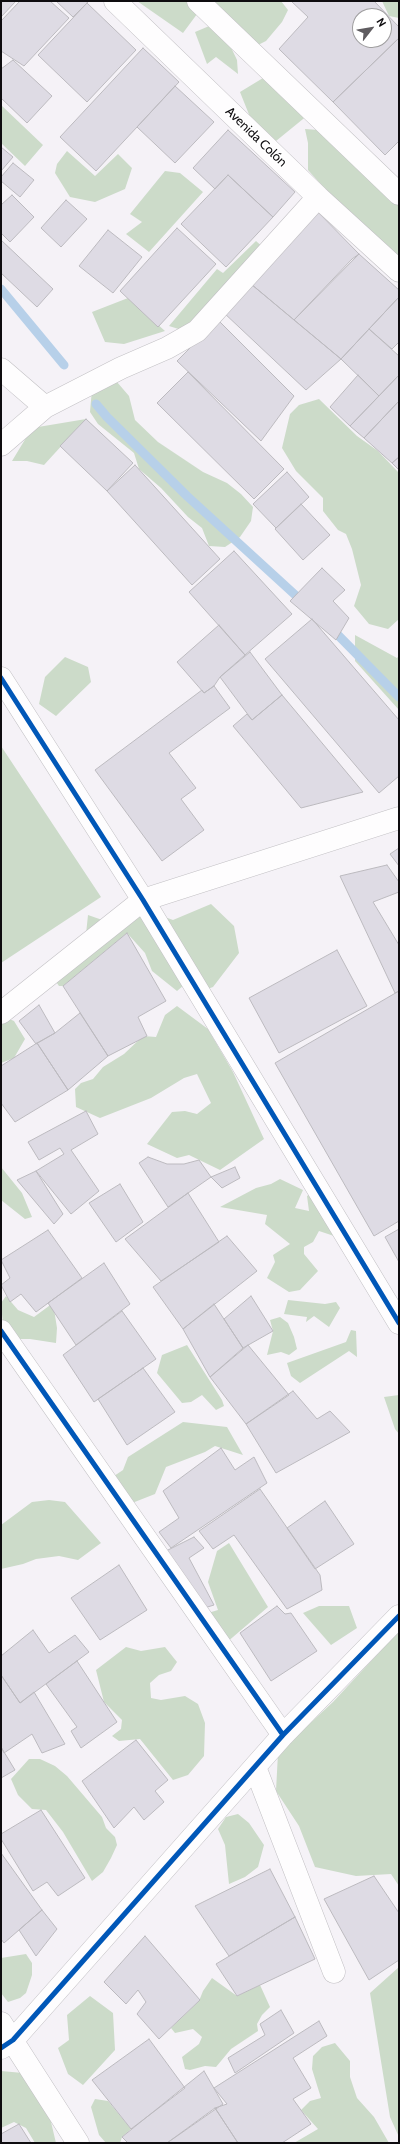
<!DOCTYPE html>
<html>
<head>
<meta charset="utf-8">
<style>
  body { margin:0 }
  #map { position:relative; width:400px; height:2144px; overflow:hidden; background:#f5f2f7; font-family:Cabin,sans-serif }
  canvas { display:block }
  .frame { position:absolute; inset:0; border:2px solid #0e0c0f; pointer-events:none }
  .north { position:absolute; left:352px; top:8px; width:40px; height:40px; box-sizing:border-box; background:#fff; border:1px solid #9f9e9f; border-radius:50%; rotate:59deg; font-size:11px; font-weight:700; line-height:16px; text-align:center; color:#0e0c0f }
  .north::after { content:''; display:block; margin:auto; width:14px; height:18px; background:#5f5c60; clip-path:polygon(50% 0,100% 100%,50% 72%,0 100%) }
</style>
</head>
<body>
<div id="map">
<canvas width="400" height="2144"></canvas>
<div class="frame"></div>
<div class="north">N</div>
</div>
<script>
const c = document.querySelector('canvas').getContext('2d');
c.lineJoin = 'round';
function paint(path, color) { c.fillStyle = color; c.fill(path, 'evenodd'); }
const poly = rows => new Path2D(rows.map(r => 'M' + r).join(''));
function strokePath(path, color, width, dash) { c.strokeStyle = color; c.lineWidth = width; c.lineCap = dash ? 'butt' : 'round'; c.setLineDash(dash || []); c.stroke(path); }
function drawText(font, color, halo, rows, align = 'center') {
  c.font = font + ' Cabin,sans-serif'; c.lineWidth = 3; c.setLineDash([]); c.textBaseline = 'middle'; c.strokeStyle = halo; c.fillStyle = color; for (const [text, x, y, turn = 0] of rows) {
    c.save(); c.translate(x, y); c.rotate((+turn || 0) * Math.PI / 180); c.textAlign = isNaN(turn) ? turn : align; if (halo) c.strokeText(text, 0, 0); c.fillText(text, 0, 0); c.restore();
  }
}
const forest = poly([
  [137,1,202,1,203,6,183,33],
  [215,1,281,1,288,10,282,22,266,41,258,45,225,19],
  [382,1,399,1,399,18,389,16],
  [214,24,226,37,237,60,238,74,216,57,207,64,195,32],
  [263,78,319,106,276,141,250,117,240,92],
  [1,105,43,145,25,166,1,143],
  [305,129,346,132,399,185,399,262,343,209,308,170,308,143],
  [67,151,95,176,118,154,132,168,125,189,95,202,70,197,55,173,57,164],
  [165,171,180,173,203,192,149,252,126,234,142,222,130,214],
  [256,241,265,249,185,331,169,326,217,269,223,273],
  [128,298,165,331,124,344,105,342,92,312],
  [117,382,129,396,135,420,158,442,203,472,227,483,241,494,253,507,251,521,240,537,225,547,209,546,202,528,188,517,161,488,139,469,134,453,98,424,90,412,92,389],
  [319,399,357,436,378,451,399,473,399,619,388,629,369,624,354,606,361,585,352,549,346,534,338,530,323,511,323,498,296,471,282,448,290,414,299,405],
  [86,419,44,465,27,461,12,461,32,428],
  [355,635,397,658,399,656,399,710,355,661],
  [65,657,88,667,91,682,56,716,39,704,45,677],
  [1,746,101,897,1,963],
  [211,904,234,926,239,953,213,987,199,992,191,979,177,991,152,971,145,953,127,933,63,986,59,986,52,976,86,934,88,915,108,922,151,912,173,920],
  [177,1006,208,1029,233,1072,264,1139,220,1170,189,1155,177,1158,147,1144,172,1112,185,1111,197,1114,211,1103,197,1074,184,1078,151,1098,100,1118,76,1107,75,1089,81,1083,93,1079,103,1067,124,1054,143,1036,156,1037,165,1015],
  [7,1018,14,1021,25,1039,14,1058,1,1063,1,1020],
  [1,1167,22,1193,32,1217,25,1219,1,1200],
  [280,1179,303,1190,295,1208,309,1211,307,1196,315,1191,343,1239,319,1231,313,1242,304,1247,304,1254,318,1271,300,1290,289,1292,267,1278,275,1262,273,1255,290,1244,265,1224,267,1215,220,1207,256,1188,271,1184],
  [6,1296,18,1310,34,1317,53,1303,57,1328,56,1343,30,1339,15,1339,3,1325,1,1303],
  [288,1300,325,1304,336,1302,340,1308,329,1327,314,1316,306,1322,307,1317,284,1314],
  [280,1317,288,1323,294,1337,297,1349,289,1355,281,1352,267,1355,273,1331,270,1320],
  [351,1330,356,1331,357,1357,349,1351,300,1383,291,1376,287,1363,346,1342],
  [187,1345,222,1400,224,1406,216,1410,202,1395,191,1402,182,1403,157,1373,162,1355],
  [399,1395,399,1434,395,1429,384,1397],
  [183,1422,227,1427,243,1455,215,1446,205,1452,166,1467,155,1494,127,1505,114,1476,123,1470,128,1457],
  [49,1500,65,1502,101,1543,78,1560,59,1556,36,1559,23,1564,1,1569,1,1525,32,1502],
  [229,1543,268,1607,226,1643,208,1613,218,1610,208,1582,217,1551],
  [319,1606,349,1606,357,1628,331,1645,303,1613],
  [399,1631,399,1886,391,1874,356,1876,315,1867,299,1826,276,1791,278,1753,333,1702],
  [126,1647,141,1651,165,1647,177,1662,171,1671,159,1675,150,1683,151,1698,161,1700,185,1696,198,1704,205,1723,204,1756,188,1775,173,1780,140,1739,119,1741,112,1736,121,1729,122,1720,104,1702,96,1670],
  [29,1759,40,1759,55,1766,67,1776,102,1817,106,1828,115,1837,117,1845,111,1858,103,1872,92,1881,63,1832,46,1810,32,1809,18,1795,11,1779],
  [238,1814,249,1823,264,1845,258,1867,245,1877,229,1884,225,1845,218,1829,226,1817],
  [26,1954,32,1963,32,1975,26,1993,20,1998,8,2002,1,1993,1,1958],
  [399,1967,399,2137,390,2117,370,1993],
  [212,1978,237,1996,260,1985,270,2007,262,2015,257,2024,258,2031,231,2049,216,2067,205,2066,190,2070,185,2069,182,2057,199,2044,202,2037,193,2029,175,2033,171,2028,199,2001,203,1991],
  [90,1996,113,2013,115,2050,83,2085,68,2074,58,2048,69,2040,67,2015],
  [335,2043,350,2061,350,2077,357,2098,374,2117,389,2143,294,2143,318,2129,301,2110,310,2101,321,2098,312,2069,313,2056,322,2047],
  [1,2071,23,2073,46,2101,56,2143,35,2143,26,2128,14,2122,1,2128],
  [95,2099,108,2101,131,2129,122,2137,120,2143,106,2143,99,2135,91,2107]
]);
const stream = poly([
  [1,289,64,365],
  [96,404,107,417,187,496,304,603],
  [330,627,399,697]
]);
const building = poly([
  [1,1,16,1,1,17,1,1],
  [20,1,50,1,69,18,24,66,1,51,1,21,20,1],
  [56,1,89,1,73,17,56,1],
  [291,1,374,1,399,27,399,38,333,102,279,49,308,17,291,1],
  [360,16,384,16,384,40,360,40,360,16],
  [87,3,136,50,87,102,38,55,87,3],
  [399,38,399,141,385,155,333,102,399,38],
  [143,48,179,82,96,171,60,137,143,48],
  [13,60,52,96,27,123,1,98,1,69,13,60],
  [175,86,214,122,175,163,137,127,175,86],
  [228,130,295,192,273,217,228,175,215,189,193,168,228,130],
  [1,147,13,157,1,171,1,147],
  [13,163,34,180,20,197,1,181,1,177,13,163],
  [228,175,273,217,226,267,181,224,228,175],
  [12,195,34,217,10,242,1,233,1,205,12,195],
  [66,200,87,219,61,247,41,228,66,200],
  [316,210,359,254,294,320,251,284,316,210],
  [177,228,216,264,158,327,120,291,177,228],
  [108,230,142,257,113,293,79,266,108,230],
  [1,240,53,289,37,307,1,273,1,240],
  [359,254,399,290,399,297,341,359,294,320,352,259,359,254],
  [251,284,341,359,306,390,223,312,251,284],
  [399,297,399,342,392,349,369,329,399,297],
  [218,320,294,396,261,441,177,361,218,320],
  [369,329,399,356,399,375,379,396,341,359,369,329],
  [188,372,284,469,254,499,157,403,188,372],
  [358,375,379,396,350,426,330,407,358,375],
  [399,375,399,401,364,438,350,426,399,375],
  [399,401,399,457,392,463,364,438,399,401],
  [86,419,133,463,107,491,60,446,86,419],
  [399,457,399,470,392,463,399,457],
  [135,465,220,559,192,585,107,491,135,465],
  [287,472,309,497,276,528,253,504,287,472],
  [301,504,330,535,303,560,275,529,301,504],
  [234,551,292,614,245,655,189,592,234,551],
  [322,568,345,590,333,601,349,618,336,640,290,601,322,568],
  [312,619,399,720,399,776,379,793,265,659,312,619],
  [219,625,245,655,220,677,214,686,204,693,177,662,219,625],
  [250,652,282,695,252,720,220,677,250,652],
  [214,686,230,708,169,753,196,788,181,799,204,830,162,861,95,770,202,690,204,693,214,686],
  [282,695,363,792,301,808,233,726,247,714,252,720,282,695],
  [399,848,399,866,390,854,399,848],
  [387,865,399,882,399,892,373,902,399,945,399,991,395,993,340,876,387,865],
  [127,933,166,1001,138,1017,147,1036,108,1056,63,986,127,933],
  [337,950,367,1006,279,1053,249,998,337,950],
  [399,991,399,1221,374,1236,275,1063,399,991],
  [39,1005,55,1033,36,1044,19,1021,39,1005],
  [80,1013,108,1056,68,1090,37,1043,55,1033,80,1013],
  [37,1043,68,1090,15,1122,1,1103,1,1066,37,1043],
  [86,1111,98,1134,71,1150,99,1191,71,1214,36,1171,64,1154,60,1148,39,1160,28,1142,86,1111],
  [148,1157,167,1164,184,1164,199,1160,211,1177,168,1207,139,1163,148,1157],
  [235,1167,240,1178,222,1188,211,1177,235,1167],
  [36,1171,63,1214,54,1224,17,1180,36,1171],
  [120,1184,143,1222,116,1242,89,1203,120,1184],
  [188,1193,219,1242,161,1281,125,1239,188,1193],
  [399,1229,399,1262,385,1237,399,1229],
  [48,1230,82,1278,36,1312,21,1294,10,1302,1,1285,10,1278,1,1260,48,1230],
  [227,1236,257,1271,183,1329,153,1287,227,1236],
  [104,1263,130,1304,76,1345,48,1303,104,1263],
  [251,1296,273,1331,243,1348,224,1319,251,1296],
  [214,1304,243,1348,210,1377,183,1329,214,1304],
  [122,1311,156,1359,94,1402,63,1355,122,1311],
  [248,1345,289,1395,246,1424,210,1377,248,1345],
  [143,1368,175,1412,127,1445,98,1399,143,1368],
  [293,1391,317,1419,330,1411,350,1432,276,1473,246,1424,293,1391],
  [221,1448,235,1470,254,1457,267,1483,171,1548,159,1532,179,1518,163,1491,221,1448],
  [260,1489,320,1575,322,1590,287,1609,234,1535,213,1549,199,1531,260,1489],
  [325,1501,354,1544,315,1569,287,1528,325,1501],
  [194,1537,204,1548,189,1558,214,1605,201,1609,164,1552,194,1537],
  [119,1565,147,1610,100,1640,71,1598,119,1565],
  [277,1606,285,1614,291,1613,317,1651,271,1681,240,1633,277,1606],
  [33,1630,49,1653,75,1635,89,1652,20,1703,1,1675,1,1656,33,1630],
  [77,1661,117,1722,81,1748,71,1731,77,1727,46,1684,77,1661],
  [1,1675,20,1703,34,1692,65,1744,42,1753,32,1734,4,1753,1,1747,1,1675],
  [136,1740,168,1780,155,1791,164,1802,144,1820,134,1807,114,1828,82,1781,136,1740],
  [1,1747,15,1770,1,1778,1,1747],
  [41,1810,85,1878,58,1896,47,1882,33,1891,1,1839,1,1834,41,1810],
  [1,1853,42,1910,4,1943,1,1939,1,1853],
  [270,1869,295,1917,229,1956,195,1906,270,1869],
  [374,1876,399,1913,399,1960,369,1980,324,1899,374,1876],
  [42,1910,57,1929,36,1956,19,1930,42,1910],
  [295,1917,315,1959,237,1996,216,1964,295,1917],
  [145,1936,200,2000,159,2039,137,2014,146,2002,138,1990,126,2004,104,1982,145,1936],
  [281,2010,294,2033,235,2073,228,2058,265,2035,260,2024,281,2010],
  [319,2021,327,2036,293,2058,311,2088,293,2099,311,2124,282,2143,238,2143,215,2108,227,2104,214,2088,319,2021],
  [149,2039,185,2088,131,2129,92,2080,149,2039],
  [204,2071,223,2104,167,2143,128,2143,122,2137,204,2071],
  [215,2108,238,2143,167,2143,215,2108],
  [19,2124,31,2143,1,2143,1,2134,19,2124]
]);
const minor = poly([
  [115,1,318,197,399,271],
  [198,1,399,194],
  [1,369,45,407],
  [1,445,45,407,121,368,167,348,197,331,318,197],
  [1,678,143,900,399,1323],
  [1,1013,143,900,399,818],
  [1,1331,283,1735],
  [255,1767,334,1972],
  [1,2023,78,2143],
  [1,2048,13,2040,283,1735,399,1616]
]);
const cycleway = poly([
  [1,678,143,900,399,1323],
  [1,1331,283,1735],
  [1,2048,13,2040,283,1735,399,1616]
]);
const streetNames = [
  ["Avenida Colón",256,137,44]
];
paint(forest, '#ccdbc9');
strokePath(stream, '#b7d0e9', 9);
paint(building, '#dedbe4');
strokePath(building, '#bcbabf', 1);
strokePath(minor, '#c2c0c4', 23);
strokePath(minor, '#fefdfe', 22);
strokePath(cycleway, '#0057b8', 5);
drawText('13px', '#0e0c0f', '#fff', streetNames);
</script>
</body>
</html>
